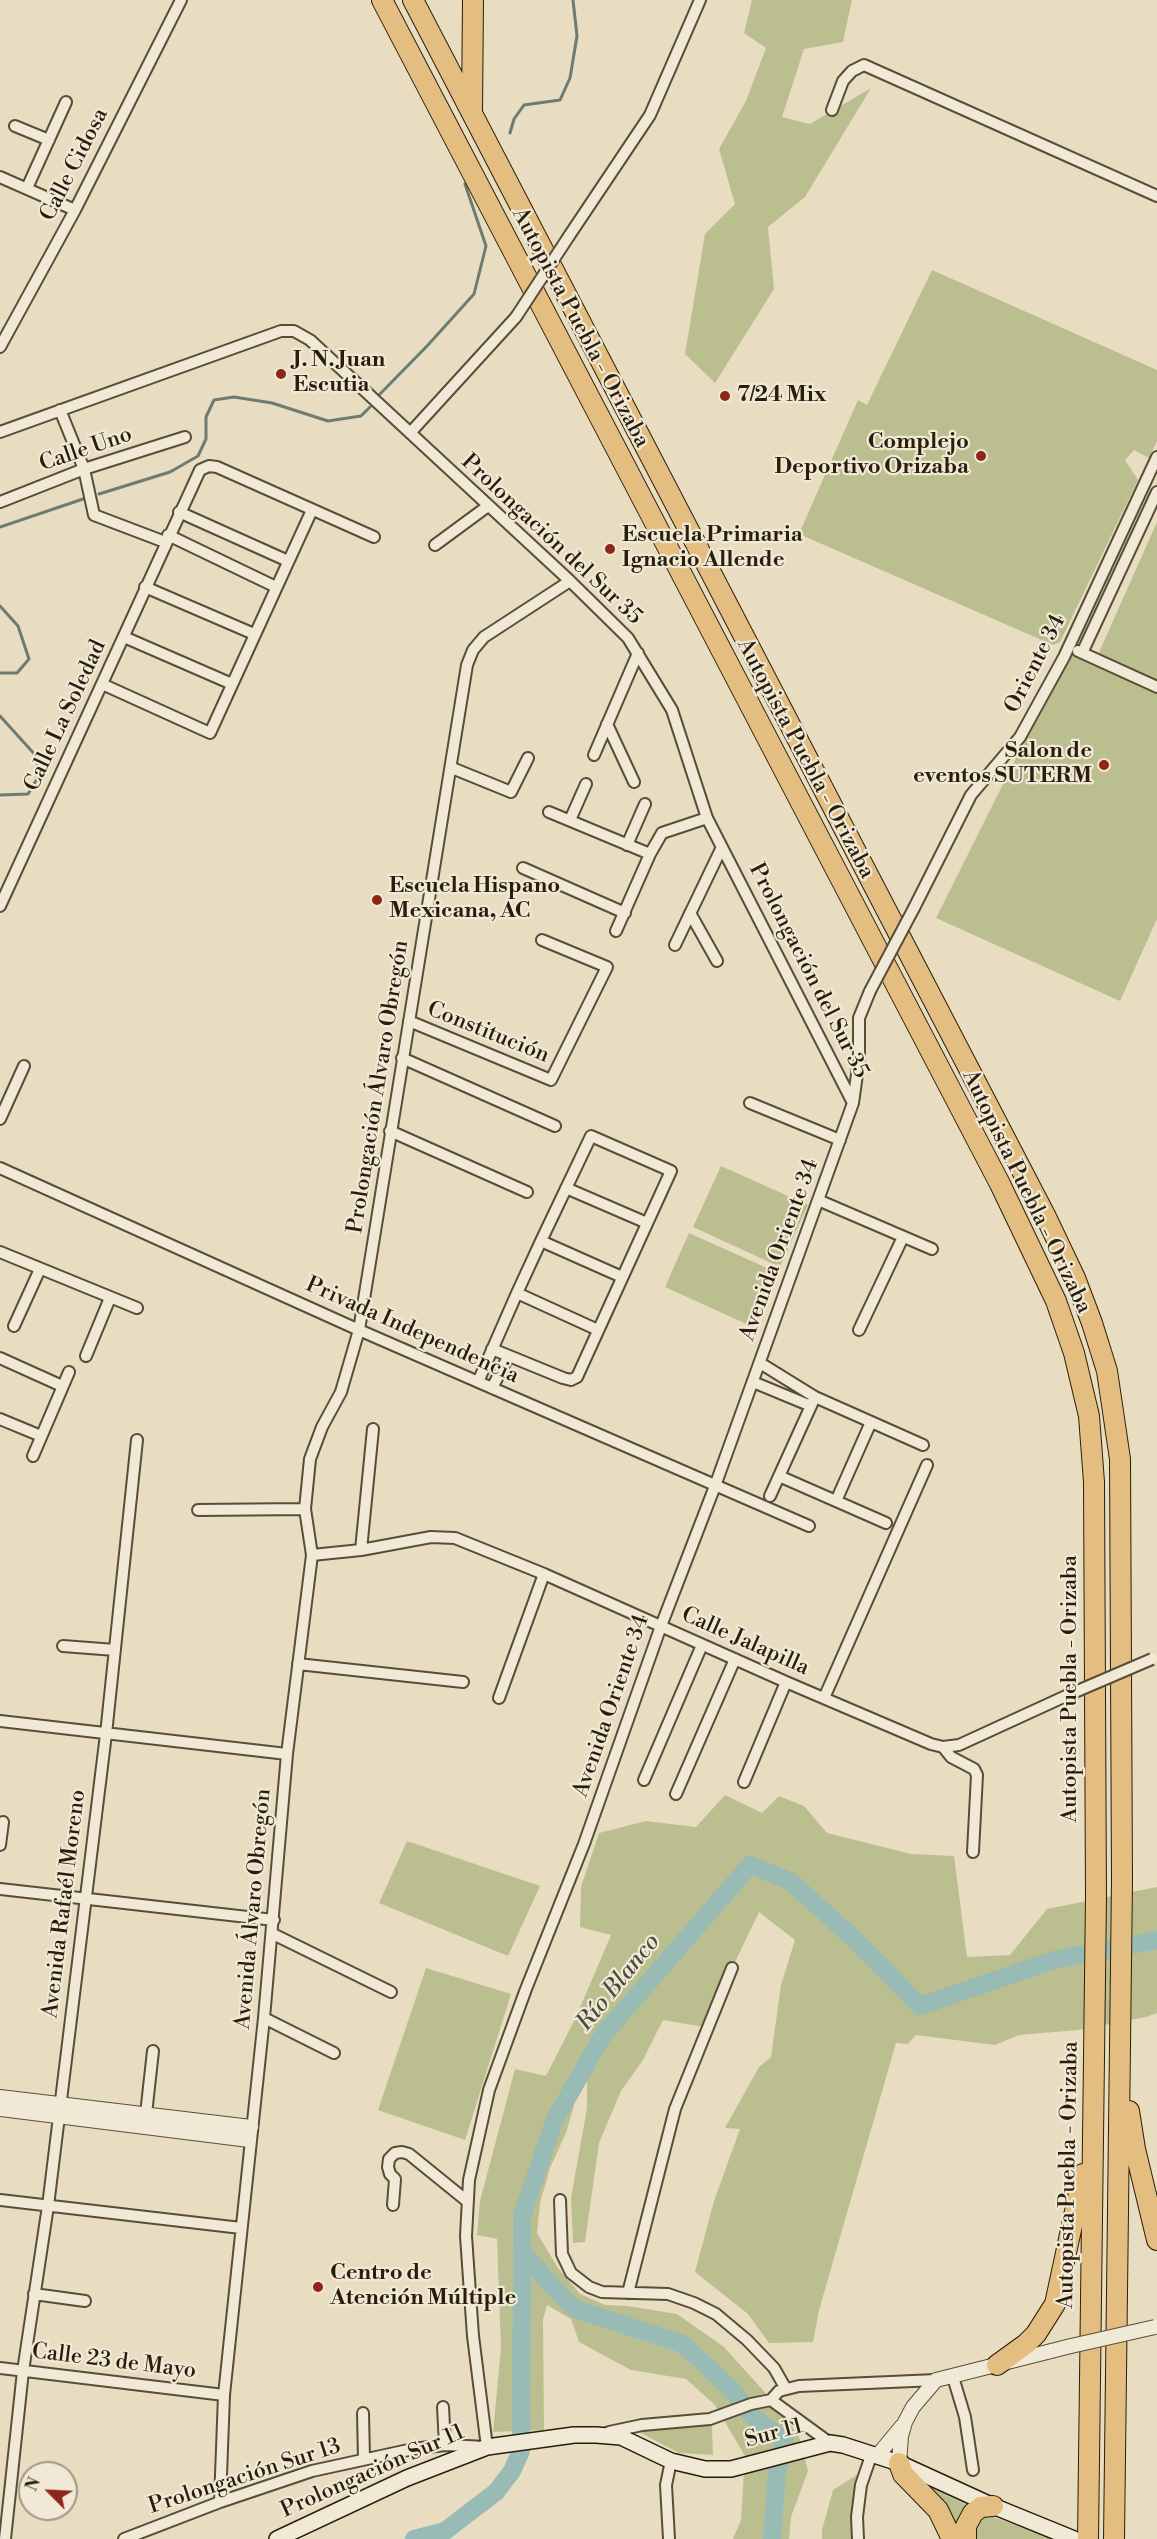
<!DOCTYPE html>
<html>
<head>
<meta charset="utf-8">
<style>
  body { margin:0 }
  #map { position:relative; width:1157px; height:2539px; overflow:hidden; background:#e8ddc0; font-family:"Libre Bodoni",serif }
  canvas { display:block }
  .north { position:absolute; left:18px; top:2461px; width:60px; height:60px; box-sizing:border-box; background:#f0e9d6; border:2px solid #a19785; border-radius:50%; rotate:294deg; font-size:16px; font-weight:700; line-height:24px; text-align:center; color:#2a1d0b }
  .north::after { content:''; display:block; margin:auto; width:21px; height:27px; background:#8f2418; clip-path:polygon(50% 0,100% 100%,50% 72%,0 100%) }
</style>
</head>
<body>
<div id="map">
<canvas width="1157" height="2539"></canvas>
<div class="north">N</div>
</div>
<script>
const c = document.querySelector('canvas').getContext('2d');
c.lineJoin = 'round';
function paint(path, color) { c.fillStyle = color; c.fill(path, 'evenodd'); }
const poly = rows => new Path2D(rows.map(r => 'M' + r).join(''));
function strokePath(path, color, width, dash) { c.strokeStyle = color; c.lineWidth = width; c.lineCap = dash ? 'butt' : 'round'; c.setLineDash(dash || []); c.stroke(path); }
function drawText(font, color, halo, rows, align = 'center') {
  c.font = font + ' "Libre Bodoni",serif'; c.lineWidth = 4.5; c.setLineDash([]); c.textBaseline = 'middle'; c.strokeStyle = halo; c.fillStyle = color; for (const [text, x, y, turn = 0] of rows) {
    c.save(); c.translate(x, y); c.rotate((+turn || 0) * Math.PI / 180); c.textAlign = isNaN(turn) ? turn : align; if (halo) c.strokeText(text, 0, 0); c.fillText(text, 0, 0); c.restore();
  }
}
const green = poly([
  [752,0,852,0,843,42,804,49,782,117,810,124,871,88,805,197,768,227,774,289,715,383,685,354,705,234,735,204,719,149,746,101,766,48,744,33],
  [932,270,1157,370,1157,441,1149,458,1134,450,1125,460,1138,480,1060,642,1053,645,799,534,858,400,867,405],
  [1157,522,1157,684,1097,657],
  [1074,653,1157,691,1157,919,1120,1001,936,918,1046,698],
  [721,1166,808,1205,780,1267,693,1227],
  [689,1233,778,1273,753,1327,665,1287],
  [725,1795,762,1813,779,1796,804,1806,827,1833,911,1854,954,1856,967,1957,1010,1955,1047,1909,1157,1887,1157,2013,1146,2017,1078,2030,1019,2035,995,2045,916,2035,908,2044,896,2043,819,2310,813,2342,769,2343,748,2314,695,2272,714,2201,740,2129,725,2128,759,2067,771,2057,781,1985,795,1940,759,1912,704,2027,663,2020,643,2060,621,2091,599,2143,585,2242,573,2243,571,2198,587,2108,587,2081,575,2102,566,2133,550,2168,540,2203,537,2233,558,2268,580,2294,605,2305,628,2306,677,2314,724,2347,771,2399,799,2436,808,2471,791,2517,789,2539,733,2539,741,2520,745,2456,715,2405,686,2379,631,2370,579,2342,571,2319,547,2305,543,2320,544,2430,493,2432,501,2348,497,2239,477,2235,480,2201,515,2069,546,2076,576,2017,611,1935,580,1927,581,1887,599,1833,646,1821,696,1827],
  [407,1841,540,1886,508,1956,379,1903],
  [426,1968,511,1994,465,2140,378,2110],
  [704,2421,712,2426,713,2455,679,2453,635,2430],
  [860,2473,851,2508,852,2539,822,2539,822,2530,833,2490],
  [913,2479,969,2506,958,2529],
  [988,2515,1053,2539,970,2539,974,2519]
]);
const stream = poly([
  [510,133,514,119,524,105,560,100,570,78,577,36,573,0],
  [380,394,428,345,474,294,486,246,465,184],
  [99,494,170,472,198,456,206,439,206,417,214,400,234,397,272,403,328,421,361,416,370,407],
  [0,527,86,498],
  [0,606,18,626,29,659,17,673,0,673],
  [0,716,38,758,37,779,28,794,0,795]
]);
const river = poly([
  [414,2539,445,2531,496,2492,512,2471,521,2451,522,2252],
  [772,2539,777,2472,785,2441,752,2416,732,2390,683,2344,575,2309,551,2285,522,2252,522,2216,554,2121,603,2035,750,1865,790,1881,853,1938,920,2006,1054,1960,1157,1940]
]);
const minor = poly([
  [832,110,843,81,852,71,864,65,1157,196],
  [15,126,49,140],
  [0,177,75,210],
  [27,188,66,102],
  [569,236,650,115,700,0],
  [0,347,75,210,181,0],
  [60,410,84,469,94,515,165,542],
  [0,432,281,331,294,331,310,340,570,581,628,638,672,710,707,818,853,1103],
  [410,433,516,317],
  [0,502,84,469,185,437],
  [179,512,288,561],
  [168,535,276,587],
  [435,545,488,506],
  [145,587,254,634],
  [124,637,232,684],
  [1078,651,1157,687],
  [1082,653,1157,492],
  [102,684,210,733,312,510],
  [607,724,634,782],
  [594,755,638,653],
  [452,768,511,792,528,758],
  [549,812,650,854],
  [570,820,586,784],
  [627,845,645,804],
  [523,868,625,913],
  [0,906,200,470,209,466,217,467,374,537],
  [914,908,971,795,1020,737,1064,657,1157,457],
  [690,913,717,961],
  [616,931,650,854,662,833,707,818],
  [675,945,722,847],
  [409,1021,551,1080,607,967,542,940],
  [402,1058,555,1126],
  [750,1103,840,1140],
  [0,1119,24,1066],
  [390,1131,527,1192],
  [0,1168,359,1330,809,1526],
  [566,1188,647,1223],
  [818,1200,932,1249],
  [541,1241,622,1277],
  [0,1252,137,1308],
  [517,1293,598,1330],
  [14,1326,40,1269],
  [859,1330,903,1237],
  [86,1356,110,1298],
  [0,1358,62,1386],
  [760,1363,815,1397,923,1445],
  [478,1382,517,1293,541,1241,591,1136,671,1171,577,1377,571,1380,563,1378,492,1349],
  [753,1382,811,1406],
  [492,1388,508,1357],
  [0,1419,41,1436],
  [33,1456,69,1372],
  [779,1476,886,1523],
  [770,1496,815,1397],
  [836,1501,871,1422],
  [198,1510,305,1509],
  [361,1550,373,1429],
  [312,1555,361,1550,431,1537,455,1538,544,1574,786,1682,931,1744,943,1747,959,1745,1068,1695],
  [63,1646,115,1650],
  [298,1664,463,1682],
  [499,1698,544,1574],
  [824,1698,927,1465],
  [0,1721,287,1754],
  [943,1747,951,1757,974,1769,977,1775,973,1852],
  [644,1780,702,1645],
  [744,1782,786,1682],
  [676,1794,735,1659],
  [0,1845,3,1822],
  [0,1889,274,1920],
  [273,1934,391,1992],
  [264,2018,334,2053],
  [146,2114,153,2051],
  [0,2200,241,2228],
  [560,2200,562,2254,571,2273,589,2287,602,2292,668,2294,694,2303,716,2314,747,2340,774,2368,786,2389],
  [393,2205,395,2179,390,2174,388,2167,389,2159,395,2153,402,2152,409,2154,467,2201],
  [628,2293,675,2109,732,1968],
  [34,2294,85,2301],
  [0,2368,224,2395],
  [953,2377,965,2417,973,2470],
  [771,2400,830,2443],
  [443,2407,445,2445],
  [363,2413,364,2459],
  [609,2432,642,2425,710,2419,751,2404,771,2400,779,2391,799,2386,936,2380],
  [220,2502,224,2395,264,2018,287,1754,312,1555,305,1509,310,1459,322,1427,341,1392,359,1330,467,665,473,650,484,637,570,581],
  [5,2539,23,2371,48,2206,106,1734,137,1440],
  [124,2539,220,2502,312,2471,413,2449,445,2445,487,2447,473,2336,466,2236,469,2180,489,2090,526,1989,584,1844,661,1626,715,1486,853,1103,859,1060,859,1018,870,991],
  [669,2539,666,2485,671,2461],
  [858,2539,857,2517,861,2485,872,2453]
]);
const tertiary = poly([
  [0,2097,251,2127],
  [0,2109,249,2140],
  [878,2455,902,2426],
  [899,2463,901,2436,905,2422,913,2407,936,2380,1071,2346]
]);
const secondary = poly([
  [277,2539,407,2478,487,2447,574,2435,596,2435,621,2437,671,2461,705,2469,731,2469,830,2443,843,2445,899,2463,993,2506,1074,2539]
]);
const motorway = poly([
  [382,0,1000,1184,1056,1301,1074,1353,1089,1416,1094,1482,1096,1897,1088,2539],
  [413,0,1045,1215,1075,1278,1092,1323,1107,1371,1120,1459,1122,1881,1114,2539],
  [472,112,473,0],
  [1129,2111,1135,2149,1157,2240],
  [997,2365,1026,2344,1036,2334,1055,2304,1083,2174],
  [899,2463,903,2474,938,2510,952,2539],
  [966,2539,966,2526,973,2513,981,2507,993,2506]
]);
const minorBridge = poly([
  [516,317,569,236],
  [870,991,914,908],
  [1068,1695,1152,1659]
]);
const tertiaryBridge = poly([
  [1071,2346,1155,2327]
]);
const markers = [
  [281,374,6,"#8f2418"],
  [725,396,6,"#8f2418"],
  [981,456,6,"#8f2418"],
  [610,549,6,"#8f2418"],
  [1104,765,6,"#8f2418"],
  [377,900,6,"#8f2418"],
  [318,2287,6,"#8f2418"]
];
const streetNames = [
  ["Calle Cidosa",75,165,-63],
  ["Autopista Puebla - Orizaba",580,328,62],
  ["Calle Uno",86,450,-19],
  ["Prolongación del Sur 35",551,540,43],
  ["Oriente 34",1036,664,-63],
  ["Calle La Soledad",66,716,-65],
  ["Autopista Puebla - Orizaba",805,759,62],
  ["Prolongación del Sur 35",808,971,63],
  ["Constitución",488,1033,22],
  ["Prolongación Álvaro Obregón",379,1087,-81],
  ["Autopista Puebla - Orizaba",1026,1192,64],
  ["Avenida Oriente 34",780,1250,-70],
  ["Privada Independencia",412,1331,24],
  ["Calle Jalapilla",745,1642,24],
  ["Autopista Puebla - Orizaba",1071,1689,-90],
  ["Avenida Oriente 34",612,1706,-71],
  ["Avenida Rafaél Moreno",65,1904,-83],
  ["Avenida Álvaro Obregón",254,1909,-85],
  ["Autopista Puebla - Orizaba",1069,2175,-89],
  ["Calle 23 de Mayo",114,2362,7],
  ["Sur 11",774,2434,-15],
  ["Prolongación Sur 11",373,2472,-24],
  ["Prolongación Sur 13",245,2477,-18]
];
const poiNames = [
  ["J. N. Juan",293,361],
  ["Escutia",293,386],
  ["7/24 Mix",737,396],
  ["Complejo",969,443,"right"],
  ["Deportivo Orizaba",969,468,"right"],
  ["Escuela Primaria",622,536],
  ["Ignacio Allende",622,561],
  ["Salon de",1092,752,"right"],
  ["eventos SUTERM",1092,777,"right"],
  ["Escuela Hispano",389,887],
  ["Mexicana, AC",389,912],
  ["Centro de",330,2274],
  ["Atención Múltiple",330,2299]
];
const waterNames = [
  ["Río Blanco",619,1983,-51]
];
paint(green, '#bbbf8f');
strokePath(stream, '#6c7c72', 3);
strokePath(river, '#98bbb6', 18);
strokePath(minor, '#5a4d38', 14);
strokePath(tertiary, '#5a4d38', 16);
strokePath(secondary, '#2a1d0b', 18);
strokePath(motorway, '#2a1d0b', 22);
strokePath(minor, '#f0e9d6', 10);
strokePath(tertiary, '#f0e9d6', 14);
strokePath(secondary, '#f0e9d6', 15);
strokePath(motorway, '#e4be80', 20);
strokePath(minorBridge, '#5a4d38', 14, []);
strokePath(tertiaryBridge, '#5a4d38', 16, []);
strokePath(minorBridge, '#f0e9d6', 10);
strokePath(tertiaryBridge, '#f0e9d6', 14);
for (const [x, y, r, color] of markers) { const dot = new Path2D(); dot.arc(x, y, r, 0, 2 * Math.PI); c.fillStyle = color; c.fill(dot); strokePath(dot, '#f0e9d6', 2); }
drawText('22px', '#2a1d0b', '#f0e9d6', streetNames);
drawText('bold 22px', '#2a1d0b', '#f0e9d6', poiNames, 'left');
drawText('italic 24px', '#4b4c3e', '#f0e9d6', waterNames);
</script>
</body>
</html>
